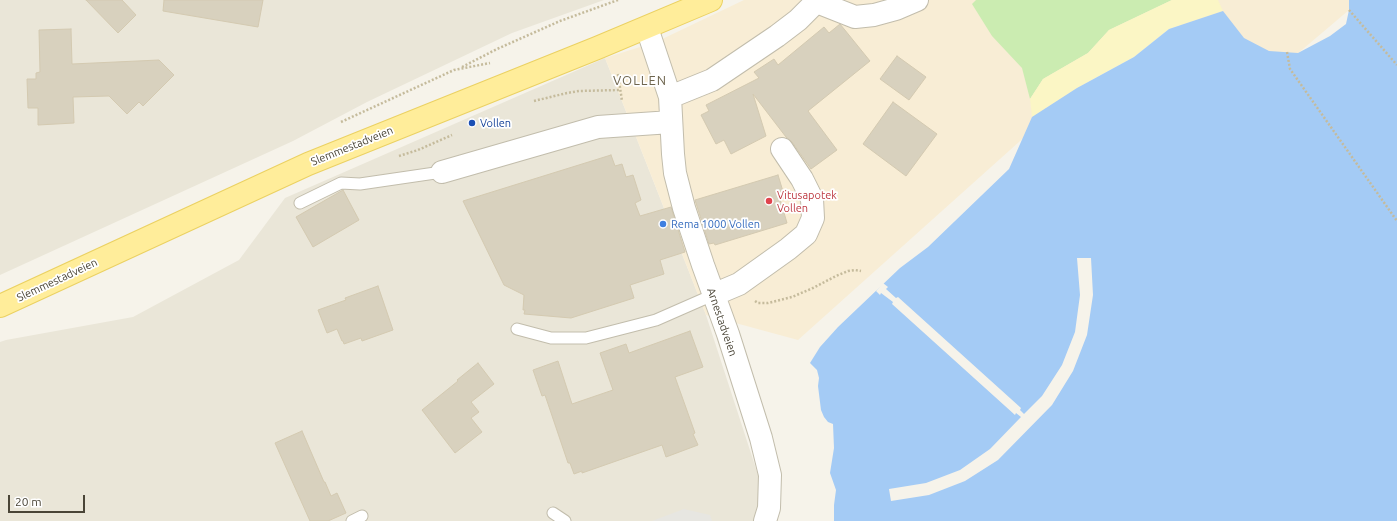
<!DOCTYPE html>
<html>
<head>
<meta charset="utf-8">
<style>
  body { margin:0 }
  #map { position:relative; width:1397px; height:521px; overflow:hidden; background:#f6f3ea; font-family:Ubuntu,sans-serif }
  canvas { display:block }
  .scale { position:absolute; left:8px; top:495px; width:77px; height:18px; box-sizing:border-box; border:2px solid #4a4537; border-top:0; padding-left:5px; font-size:12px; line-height:14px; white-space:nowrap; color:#4a4537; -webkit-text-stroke:3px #fff; paint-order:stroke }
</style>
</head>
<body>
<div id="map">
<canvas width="1397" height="521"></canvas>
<div class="scale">20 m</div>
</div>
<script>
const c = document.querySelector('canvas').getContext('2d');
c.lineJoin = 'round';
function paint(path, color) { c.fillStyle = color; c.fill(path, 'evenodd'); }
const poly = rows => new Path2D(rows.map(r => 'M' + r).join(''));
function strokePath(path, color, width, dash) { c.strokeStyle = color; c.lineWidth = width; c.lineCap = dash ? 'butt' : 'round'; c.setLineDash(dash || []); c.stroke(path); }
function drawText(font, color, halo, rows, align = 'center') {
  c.font = font + ' Ubuntu,sans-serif'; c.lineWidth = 3.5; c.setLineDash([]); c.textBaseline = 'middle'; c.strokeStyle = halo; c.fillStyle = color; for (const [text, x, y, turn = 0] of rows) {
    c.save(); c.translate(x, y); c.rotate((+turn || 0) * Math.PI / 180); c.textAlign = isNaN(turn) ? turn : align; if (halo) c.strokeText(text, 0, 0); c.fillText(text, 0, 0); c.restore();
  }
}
const residential = poly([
  [0,0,604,0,512,33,367,102,293,141,0,275],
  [605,58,706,315,759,478,762,521,0,521,0,342,6,340,133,317,239,260,285,198]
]);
const commercial = poly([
  [744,0,1349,0,1349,10,1257,88,1164,12,798,340,706,315,605,58,656,42]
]);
const green = poly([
  [976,0,1172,0,1109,30,1088,53,1043,79,1030,99,1022,68,992,36,972,4]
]);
const sand = poly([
  [1172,0,1218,0,1223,11,1169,29,1134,57,1077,88,1032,117,1030,99,1043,79,1088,53,1109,30]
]);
const parking = poly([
  [684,509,710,515,712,521,652,521]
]);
const water = poly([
  [1349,0,1397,0,1397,521,834,521,834,505,836,490,830,473,834,448,833,424,828,422,824,417,821,410,818,386,819,378,817,370,810,363,820,347,838,327,900,268,928,247,1009,169,1032,117,1077,88,1134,57,1169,29,1223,11,1244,38,1269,51,1298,53,1330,36,1346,24,1349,10]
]);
const pier = poly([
  [1077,258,1091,258,1093,295,1087,335,1073,371,1052,405,998,460,965,481,929,495,891,501,889,489,926,483,960,470,990,449,1021,417,1016,413,1015,415,892,304,893,302,881,293,880,295,876,291,883,283,888,287,886,289,896,298,898,297,1021,408,1020,410,1024,414,1042,396,1062,365,1075,332,1080,295]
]);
const building = poly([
  [86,0,122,0,136,15,118,33,86,0],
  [164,0,263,0,258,27,163,11,164,0],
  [840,24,870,61,808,111,837,150,811,169,792,142,786,137,753,94,766,136,731,154,724,140,716,144,701,115,709,111,706,105,759,78,754,72,774,59,778,65,824,27,829,33,840,24],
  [71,29,72,64,159,60,174,75,143,106,139,102,127,114,109,96,73,97,74,123,38,125,38,108,28,108,27,79,36,79,36,73,40,72,39,30,71,29],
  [897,56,926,77,909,100,880,79,897,56],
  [893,102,937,134,906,176,863,144,893,102],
  [611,155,615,166,622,164,626,177,633,175,641,200,635,203,640,216,671,207,685,252,660,260,664,274,630,285,634,298,571,318,524,314,525,310,523,310,524,295,504,285,463,201,611,155],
  [778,175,785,198,780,199,787,223,715,245,714,243,709,244,695,200,778,175],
  [343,190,359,220,313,247,296,217,343,190],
  [378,286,393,330,362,341,361,338,344,344,343,341,342,341,337,329,327,333,318,310,346,300,345,298,378,286],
  [690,331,703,367,675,377,695,433,693,434,698,445,666,457,662,445,582,473,582,471,574,474,570,463,568,463,545,395,542,396,533,370,558,361,572,404,613,390,600,353,626,344,629,353,690,331],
  [478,363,494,384,471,402,479,412,471,418,482,432,455,453,422,410,458,381,457,380,478,363],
  [302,431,324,482,325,482,331,496,337,493,346,513,328,521,310,521,275,443,302,431]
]);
const path = poly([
  [1349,10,1397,65],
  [1287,52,1290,69,1397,221],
  [462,67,497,49,560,21,618,0],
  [618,74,622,101],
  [534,101,567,93,579,91,620,90],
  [341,122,454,70,490,63],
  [399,156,418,150,452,135],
  [755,301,758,303,768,303,792,297,813,288,836,276,848,271,855,270,861,271]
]);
const lane = poly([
  [300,203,341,183,360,184,442,172],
  [517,329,551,338,586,338,656,320,713,295],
  [553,513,565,521],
  [352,521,362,516]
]);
const street = poly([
  [817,2,855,17,874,15,896,9,917,0],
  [647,28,670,97,673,154,675,173,684,208,703,265,728,334,761,438,770,475,769,508,765,521],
  [670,97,712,80,777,36,798,20,818,0],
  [442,172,598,127,671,122],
  [713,295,739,284,788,249,806,234,813,218,812,199,802,179,782,149]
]);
const primary = poly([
  [0,306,308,164,597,48,711,0]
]);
const markers = [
  [472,123,4,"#1a4fb4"],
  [769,201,4,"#e0444e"],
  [663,224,4,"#3f7fe0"]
];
const transitNames = [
  ["Vollen",480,123]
];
const streetNames = [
  ["Slemmestadveien",352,146,-22],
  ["Slemmestadveien",57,280,-25],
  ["Arnestadveien",722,322,71]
];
const healthNames = [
  ["Vitusapotek",777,195],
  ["Vollen",777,208]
];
const shopNames = [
  ["Rema 1000 Vollen",671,224]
];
const quarterNames = [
  ["VOLLEN",640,81]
];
paint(residential, '#eae6d8');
paint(commercial, '#f8edd5');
paint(green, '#cbecb1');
paint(sand, '#fbf6c5');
paint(parking, '#e7e6e1');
paint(water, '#a4cbf5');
paint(pier, '#f6f3ea');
paint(building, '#d8d1be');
strokePath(building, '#d4cab1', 1);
strokePath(lane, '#c2bdac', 13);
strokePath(street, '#c2bdac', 24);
strokePath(primary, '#ebd162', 24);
strokePath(path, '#c5bb9c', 2.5, [2, 2]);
strokePath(lane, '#fff', 11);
strokePath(street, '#fff', 22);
strokePath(primary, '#ffed9a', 22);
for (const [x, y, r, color] of markers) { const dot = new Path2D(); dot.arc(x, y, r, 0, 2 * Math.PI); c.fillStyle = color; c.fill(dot); strokePath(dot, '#fff', 1.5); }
drawText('11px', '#164399', '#fff', transitNames, 'left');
drawText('11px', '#4a4537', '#fff', streetNames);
drawText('11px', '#be3a42', '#fff', healthNames, 'left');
drawText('11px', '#366cbe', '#fff', shopNames, 'left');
c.letterSpacing = '1px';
drawText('13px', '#6e654e', '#fff', quarterNames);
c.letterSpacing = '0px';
</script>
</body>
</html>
